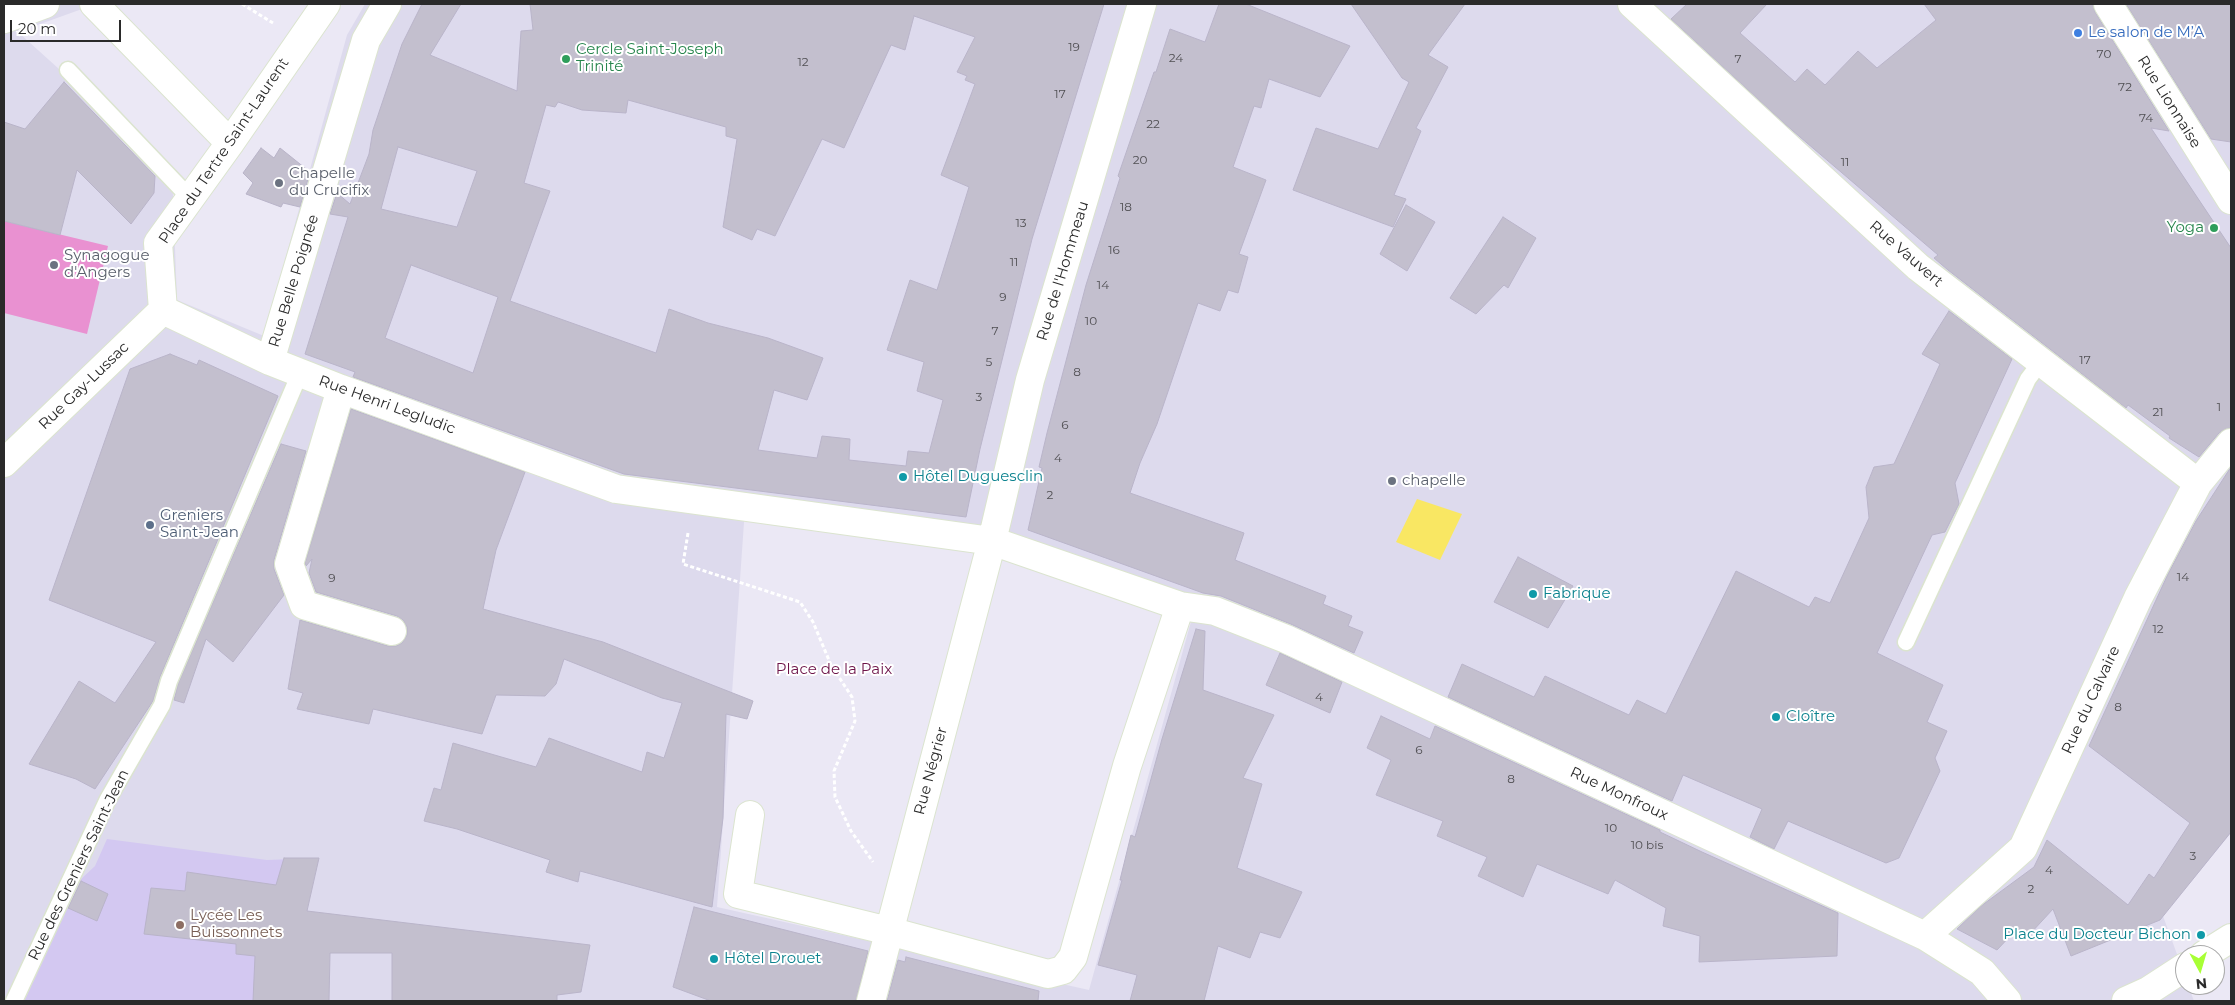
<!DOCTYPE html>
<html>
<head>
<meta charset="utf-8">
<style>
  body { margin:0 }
  #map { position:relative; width:2235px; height:1005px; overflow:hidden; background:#dddaed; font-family:Montserrat,sans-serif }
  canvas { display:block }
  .frame { position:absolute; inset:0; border:5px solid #2a2a2a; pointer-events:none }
  .north { position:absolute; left:2175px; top:945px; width:50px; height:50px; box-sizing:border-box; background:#fff; border:1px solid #aaa; border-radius:50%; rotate:174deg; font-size:14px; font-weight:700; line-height:20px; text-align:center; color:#2a2a2a }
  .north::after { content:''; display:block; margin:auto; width:18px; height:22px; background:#a8ff35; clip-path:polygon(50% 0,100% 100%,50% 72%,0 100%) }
  .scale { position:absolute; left:10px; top:20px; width:111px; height:22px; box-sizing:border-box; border:2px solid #2a2a2a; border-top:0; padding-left:6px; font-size:15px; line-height:18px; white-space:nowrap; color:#2a2a2a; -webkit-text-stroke:4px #fff; paint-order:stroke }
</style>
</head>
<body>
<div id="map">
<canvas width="2235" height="1005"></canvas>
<div class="frame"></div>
<div class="north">N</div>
<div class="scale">20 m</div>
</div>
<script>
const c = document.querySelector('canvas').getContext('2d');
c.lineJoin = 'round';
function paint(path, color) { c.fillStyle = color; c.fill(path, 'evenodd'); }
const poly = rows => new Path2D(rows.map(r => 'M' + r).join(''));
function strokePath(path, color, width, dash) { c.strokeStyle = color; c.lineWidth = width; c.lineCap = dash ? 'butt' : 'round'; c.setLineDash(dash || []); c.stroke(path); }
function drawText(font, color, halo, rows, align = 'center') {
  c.font = font + ' Montserrat,sans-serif'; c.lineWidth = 4; c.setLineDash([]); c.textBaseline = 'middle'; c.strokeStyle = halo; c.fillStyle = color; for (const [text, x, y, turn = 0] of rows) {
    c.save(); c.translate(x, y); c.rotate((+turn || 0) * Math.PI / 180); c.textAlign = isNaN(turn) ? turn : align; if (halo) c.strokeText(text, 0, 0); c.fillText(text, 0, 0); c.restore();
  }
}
const education = poly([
  [107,839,267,860,319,858,305,915,301,916,296,1001,24,1001,79,881,95,866]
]);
const green = poly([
  [4,221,108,246,87,334,4,313]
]);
const plaza = poly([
  [96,4,365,4,347,35,264,336,177,300,172,171,18,32],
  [746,494,1197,600,1089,990,717,907],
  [2231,833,2231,1001,2194,1001,2188,985,2215,985,2215,955,2185,976,2163,916]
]);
const water = poly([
  [1417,499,1462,514,1440,560,1396,542]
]);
const building = poly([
  [422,4,461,4,430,55,517,91,521,31,533,30,530,4,1104,4,1032,239,980,449,966,517,624,474,353,377,355,372,305,354,348,217,330,214,337,193,350,204,369,154,373,130,402,44,422,4],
  [914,16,975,37,957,72,967,76,965,80,975,84,941,175,969,187,937,290,910,280,887,350,924,362,917,391,943,400,929,453,908,451,906,466,849,460,850,439,822,436,817,458,758,450,774,390,807,400,823,358,768,338,708,323,669,309,656,353,510,301,550,191,524,183,546,105,555,107,558,102,582,110,626,113,628,100,726,127,726,136,737,139,723,227,752,240,757,229,775,236,822,139,844,148,891,45,905,50,914,16],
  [398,147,477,171,457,227,381,209,398,147],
  [411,265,498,297,473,373,385,338,411,265],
  [1219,4,1246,4,1350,46,1320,97,1269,79,1261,108,1254,106,1233,167,1266,180,1239,254,1248,257,1238,293,1228,290,1220,311,1198,303,1157,424,1140,463,1130,493,1244,533,1235,560,1326,596,1323,604,1352,616,1348,626,1363,632,1354,653,1293,625,1221,596,1203,593,1028,530,1042,468,1039,467,1047,433,1086,285,1120,178,1118,176,1154,72,1156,72,1170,29,1205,42,1219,4],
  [1351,4,1465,4,1428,55,1448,67,1416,128,1421,131,1394,195,1406,199,1393,227,1293,190,1316,128,1378,149,1409,82,1402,78,1351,4],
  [1687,4,1767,4,1740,33,1795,82,1807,69,1825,85,1858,51,1877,68,1936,20,1924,4,2093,4,2095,12,2169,131,2151,128,2231,248,2231,428,2219,433,2199,457,2169,438,2170,436,2128,405,2126,408,1948,270,1934,258,1938,255,1786,125,1671,19,1687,4],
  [2126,4,2231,4,2231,142,2211,139,2126,4],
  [64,82,155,176,154,193,131,224,77,170,60,235,4,221,4,122,25,129,64,82],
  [261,148,274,158,280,148,310,172,300,207,283,203,281,207,246,194,253,183,243,173,261,148],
  [1406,205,1435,222,1407,271,1380,254,1406,205],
  [1503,217,1536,238,1508,288,1504,285,1476,314,1450,298,1503,217],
  [1949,311,2012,359,1955,483,1959,504,1945,532,1932,535,1877,653,1943,685,1927,722,1947,731,1935,758,1940,771,1899,858,1886,863,1788,821,1774,849,1750,837,1762,809,1683,775,1672,801,1448,697,1462,664,1534,697,1545,676,1629,715,1637,700,1666,714,1736,571,1809,607,1815,597,1830,603,1869,518,1866,487,1874,467,1894,464,1940,364,1922,354,1949,311],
  [170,354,197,365,199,360,278,396,160,677,153,701,95,789,76,779,29,764,79,681,115,703,156,642,49,600,130,369,170,354],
  [351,409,525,472,496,550,483,609,603,642,753,701,747,719,726,714,723,818,712,907,580,871,578,882,546,872,550,860,457,829,424,821,434,788,441,790,453,743,536,767,549,738,642,772,647,752,664,758,682,703,662,698,564,659,556,684,545,696,496,695,482,734,373,709,369,724,297,709,303,693,288,689,300,620,388,646,396,646,402,643,407,635,407,627,403,620,397,616,316,592,309,573,312,559,306,566,305,563,351,409],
  [281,444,306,451,274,560,274,569,284,595,233,662,206,639,184,703,174,700,178,684,281,444],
  [2231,467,2231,832,2160,920,2071,956,2053,909,2030,934,2013,933,1997,950,1957,929,1981,906,2034,867,2047,840,2128,905,2149,874,2154,878,2190,823,2089,746,2168,574,2196,521,2231,467],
  [1518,557,1573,586,1548,628,1494,602,1518,557],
  [1196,629,1205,631,1203,690,1274,715,1243,778,1262,784,1237,868,1302,892,1280,938,1260,932,1250,958,1218,946,1204,1001,1130,1001,1137,975,1098,965,1122,880,1120,880,1131,835,1135,837,1162,739,1196,629],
  [1280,653,1342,682,1330,713,1266,685,1280,653],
  [1381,716,1430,739,1435,726,1660,830,1660,832,1702,852,1838,913,1837,956,1699,962,1700,936,1663,926,1666,908,1615,880,1608,894,1537,864,1523,897,1478,876,1487,857,1437,836,1443,821,1376,795,1391,760,1367,748,1381,716],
  [284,858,319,858,307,911,590,945,581,992,557,995,557,1001,392,1001,392,953,330,953,329,1001,253,1001,255,956,236,954,236,944,144,934,151,888,185,891,187,872,276,885,284,858],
  [81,881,108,894,97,921,68,908,81,881],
  [694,907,868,951,856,1001,711,1001,673,987,694,907],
  [906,957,1039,991,1038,1001,887,1001,898,960,905,962,906,957]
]);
const path = poly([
  [242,4,273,23],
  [688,533,683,564,800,602,813,622,831,665,852,697,855,721,834,771,835,797,851,831,873,862]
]);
const service = poly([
  [68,70,190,198],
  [1906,642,2028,379,2041,362],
  [14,1001,108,799,162,705,169,681,300,373]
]);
const minor = poly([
  [94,4,230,143],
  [1632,4,1918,267,2198,483],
  [2108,4,2231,200],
  [4,19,45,4],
  [163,310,270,361,341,389,616,489,992,541,1180,606,1215,611,1286,639,1925,936,1982,972,2007,1001],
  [163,310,158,243,230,143,326,4],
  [270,361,366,40,387,4],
  [341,389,289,564,304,605,392,631],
  [4,463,163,310],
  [750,815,738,894,889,931,1048,974,1063,970,1073,957,1127,766,1180,606],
  [1925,936,2023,848,2138,598,2198,483,2231,443],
  [871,1001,992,541,1030,380,1142,4]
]);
const secondary = poly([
  [2204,955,2231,938],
  [2126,1001,2148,991,2185,967]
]);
const markers = [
  [2078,33,5,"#3f7fe0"],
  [566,59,5,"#2e9e5b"],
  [279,183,5,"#6b7280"],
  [2214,228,5,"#2e9e5b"],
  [54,265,5,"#6b7280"],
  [903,477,5,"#0f9aa8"],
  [1392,481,5,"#6b7280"],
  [150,525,5,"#5c6f8a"],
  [1533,594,5,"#0f9aa8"],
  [1776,717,5,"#0f9aa8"],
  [180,925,5,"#8d6e63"],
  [2201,935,5,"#0f9aa8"],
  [714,959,5,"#0f9aa8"]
];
const numberNames = [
  ["19",1074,47],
  ["70",2104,54],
  ["24",1176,58],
  ["7",1738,59],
  ["12",803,62],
  ["72",2125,87],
  ["17",1060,94],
  ["74",2146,118],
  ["22",1153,124],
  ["20",1140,160],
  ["11",1845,162],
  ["18",1126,207],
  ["13",1021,223],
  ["16",1114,250],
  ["11",1014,262],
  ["14",1103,285],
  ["9",1003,297],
  ["10",1091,321],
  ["7",995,331],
  ["17",2085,360],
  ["5",989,362],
  ["8",1077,372],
  ["3",979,397],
  ["1",2219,407],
  ["21",2158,412],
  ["6",1065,425],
  ["4",1058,458],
  ["2",1050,495],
  ["14",2183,577],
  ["9",332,578],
  ["12",2158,629],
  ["4",1319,697],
  ["8",2118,707],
  ["6",1419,750],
  ["8",1511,779],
  ["10",1611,828],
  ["10 bis",1647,845],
  ["3",2193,856],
  ["4",2049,870],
  ["2",2031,889]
];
const shopNames = [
  ["Le salon de M’A",2088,33]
];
const leisureNames = [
  ["Cercle Saint-Joseph",576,50],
  ["Trinité",576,67],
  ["Yoga",2204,228,"right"]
];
const streetNames = [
  ["Rue Lionnaise",2169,102,58],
  ["Place du Tertre Saint-Laurent",224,151,-56],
  ["Rue Vauvert",1906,254,41],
  ["Rue de l'Hommeau",1063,271,-73],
  ["Rue Belle Poignée",294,281,-73],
  ["Rue Gay-Lussac",84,386,-44],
  ["Rue Henri Legludic",387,405,20],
  ["Rue du Calvaire",2091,700,-65],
  ["Rue Négrier",931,771,-75],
  ["Rue Monfroux",1619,794,25],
  ["Rue des Greniers Saint-Jean",79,865,-64]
];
const worshipNames = [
  ["Chapelle",289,174],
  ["du Crucifix",289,191],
  ["Synagogue",64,256],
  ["d'Angers",64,273],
  ["chapelle",1402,481]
];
const cultureNames = [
  ["Hôtel Duguesclin",913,477],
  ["Fabrique",1543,594],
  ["Cloître",1786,717],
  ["Place du Docteur Bichon",2191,935,"right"],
  ["Hôtel Drouet",724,959]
];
const serviceNames = [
  ["Greniers",160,516],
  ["Saint-Jean",160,533]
];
const parkNames = [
  ["Place de la Paix",834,670]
];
const educationNames = [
  ["Lycée Les",190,916],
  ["Buissonnets",190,933]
];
paint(education, '#d3c8f1');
paint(green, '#e991d1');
paint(plaza, '#ebe8f5');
paint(water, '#f9e763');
paint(building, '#c3bfce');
strokePath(building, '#b9b4c9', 1);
strokePath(service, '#dbe4cf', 19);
strokePath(minor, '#dbe4cf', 30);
strokePath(secondary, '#dbe4cf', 30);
strokePath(path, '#fff', 3, [4, 2.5]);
strokePath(service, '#fff', 16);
strokePath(minor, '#fff', 28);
strokePath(secondary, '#fff', 28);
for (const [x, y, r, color] of markers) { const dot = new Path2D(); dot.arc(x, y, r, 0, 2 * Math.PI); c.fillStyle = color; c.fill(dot); strokePath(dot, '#fff', 2); }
drawText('12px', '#504f53', null, numberNames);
drawText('15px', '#366cbe', '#fff', shopNames, 'left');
drawText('15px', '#27864d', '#fff', leisureNames, 'left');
drawText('15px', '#2a2a2a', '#fff', streetNames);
drawText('15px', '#5b616d', '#fff', worshipNames, 'left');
drawText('15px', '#0d838f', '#fff', cultureNames, 'left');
drawText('15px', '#4e5e75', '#fff', serviceNames, 'left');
drawText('15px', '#6d1348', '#fff', parkNames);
drawText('15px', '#785e54', '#fff', educationNames, 'left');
</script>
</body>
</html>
